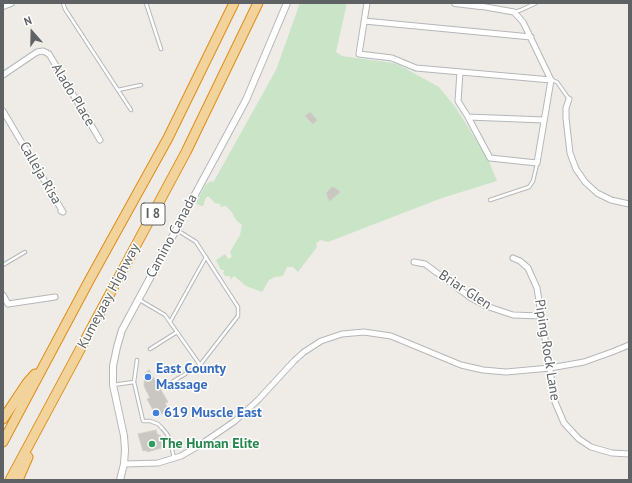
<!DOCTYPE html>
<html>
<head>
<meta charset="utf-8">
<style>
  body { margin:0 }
  #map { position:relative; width:632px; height:483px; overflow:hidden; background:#efece7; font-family:"PT Sans",sans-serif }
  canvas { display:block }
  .frame { position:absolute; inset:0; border:4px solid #5e6265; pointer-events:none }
  .north { position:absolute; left:12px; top:12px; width:40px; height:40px; -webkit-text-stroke:3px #fff; paint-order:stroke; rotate:340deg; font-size:11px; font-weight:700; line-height:16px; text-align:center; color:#5e6265 }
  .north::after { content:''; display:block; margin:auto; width:14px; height:18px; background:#5e6265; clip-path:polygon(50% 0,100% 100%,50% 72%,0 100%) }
</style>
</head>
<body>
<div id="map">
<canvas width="632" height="483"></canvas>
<div class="frame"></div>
<div class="north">N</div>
</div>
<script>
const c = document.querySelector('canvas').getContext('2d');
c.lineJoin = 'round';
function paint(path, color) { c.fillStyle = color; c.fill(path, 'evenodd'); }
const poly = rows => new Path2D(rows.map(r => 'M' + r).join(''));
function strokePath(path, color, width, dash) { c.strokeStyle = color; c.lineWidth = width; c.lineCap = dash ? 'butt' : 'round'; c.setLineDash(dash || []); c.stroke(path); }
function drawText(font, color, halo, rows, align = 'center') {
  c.font = font + ' "PT Sans",sans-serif'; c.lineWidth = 3; c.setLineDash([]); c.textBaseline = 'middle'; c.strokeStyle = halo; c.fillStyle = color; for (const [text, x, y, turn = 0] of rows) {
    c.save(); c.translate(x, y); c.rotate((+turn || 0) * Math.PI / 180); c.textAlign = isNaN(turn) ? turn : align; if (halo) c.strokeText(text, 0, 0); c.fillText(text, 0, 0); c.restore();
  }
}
const green = poly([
  [300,3,347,3,336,52,342,56,393,63,399,65,439,87,456,108,488,159,497,181,442,198,328,242,320,240,316,244,317,247,298,272,293,267,287,267,283,276,275,277,269,280,262,292,246,286,234,276,230,280,230,276,225,276,223,273,225,270,221,270,216,260,225,254,228,259,232,257,230,252,240,235,242,225,236,220,231,211,226,206,221,207,220,204,215,203,208,196,205,199,204,205,201,206,197,204,197,201,206,184,212,181,213,182,214,181,276,70]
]);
const building = poly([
  [310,112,317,120,313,124,305,116,310,112],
  [332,187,333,188,334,187,340,192,330,201,327,197,328,196,326,193,332,187],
  [149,370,168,402,165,403,168,409,157,417,147,399,150,398,144,386,145,373,149,370],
  [156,430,157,434,161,436,162,440,164,440,165,447,147,452,147,450,143,451,138,434,156,430]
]);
const service = poly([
  [63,3,65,9,131,110],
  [146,3,161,49],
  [515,12,521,10,536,3],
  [552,80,557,82,569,99],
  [118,90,141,85],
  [490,200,529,187,533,181,537,164],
  [177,230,196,242,238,307,238,316,200,365],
  [3,265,25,252],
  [138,299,165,315,200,365,172,382],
  [170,322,206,257],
  [150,349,177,332],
  [134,382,137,360],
  [113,385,134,382,143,421,150,421,158,424,162,428,167,434,170,441,174,458]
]);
const minor = poly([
  [367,3,359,54,392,58,416,68,551,80],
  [364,21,531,37],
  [460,72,458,101,468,117,544,120],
  [3,75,37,52,43,51,49,54,100,140],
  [569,99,566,108,566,118,570,153,576,169,585,182,597,193,611,200,629,204],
  [3,111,63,212,61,211],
  [468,117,490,158,537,163,551,80,523,22,514,12,480,6,480,3],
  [513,258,520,261,528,268,537,288,555,402,564,423,579,439,591,447,612,453,629,454],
  [414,262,425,264,471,298,486,306,513,315,541,316],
  [3,295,8,304,55,297],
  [124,464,158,463,181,456,200,445,235,421,258,400,294,361,304,352,321,341,342,334,364,332,391,336,461,365,483,370,506,372,550,368,584,362,612,352,629,345]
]);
const tertiary = poly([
  [455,3,480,6],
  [3,6,11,3],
  [120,480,124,464,125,450,124,436,113,385,113,366,117,347,122,330,246,100,287,3]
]);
const motorway = poly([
  [3,419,27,383,35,374],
  [3,442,90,279,168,138,234,3],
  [10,480,186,152,258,3],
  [18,480,28,457]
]);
const markers = [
  [148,377,4,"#3f7fe0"],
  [156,413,4,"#3f7fe0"],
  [152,444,4,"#2e9e5b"]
];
const shields = [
  [153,214,24]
];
const shieldNames = [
  ["I 8",153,214]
];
const streetNames = [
  ["Alado Place",73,95,59],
  ["Calleja Risa",40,173,60],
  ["Camino Canada",172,236,-62],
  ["Briar Glen",465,290,33],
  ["Kumeyaay Highway",109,296,-62],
  ["Piping Rock Lane",547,350,81]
];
const shopNames = [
  ["East County",156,369],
  ["Massage",156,385],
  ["619 Muscle East",164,413]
];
const leisureNames = [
  ["The Human Elite",160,444]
];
paint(green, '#c9e4c6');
paint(building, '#cac7c3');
strokePath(building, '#d3cec6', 1);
strokePath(service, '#b4b7ba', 4.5);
strokePath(minor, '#b4b7ba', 7);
strokePath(tertiary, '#b4b7ba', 8);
strokePath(motorway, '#de8c18', 11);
strokePath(service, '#fff', 2.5);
strokePath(minor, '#fff', 5);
strokePath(tertiary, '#fff', 6);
strokePath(motorway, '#f2d39b', 9);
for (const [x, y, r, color] of markers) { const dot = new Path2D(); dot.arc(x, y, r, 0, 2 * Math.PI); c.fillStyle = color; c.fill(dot); strokePath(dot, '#fff', 1.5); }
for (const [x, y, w] of shields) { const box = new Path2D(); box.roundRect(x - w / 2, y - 11, w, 22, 3); c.fillStyle = '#fff'; c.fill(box); strokePath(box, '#5e6265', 1); }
drawText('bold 13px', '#5e6265', null, shieldNames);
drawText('14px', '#5e6265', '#fff', streetNames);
drawText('bold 14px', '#366cbe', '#fff', shopNames, 'left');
drawText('bold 14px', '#27864d', '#fff', leisureNames, 'left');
</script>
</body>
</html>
